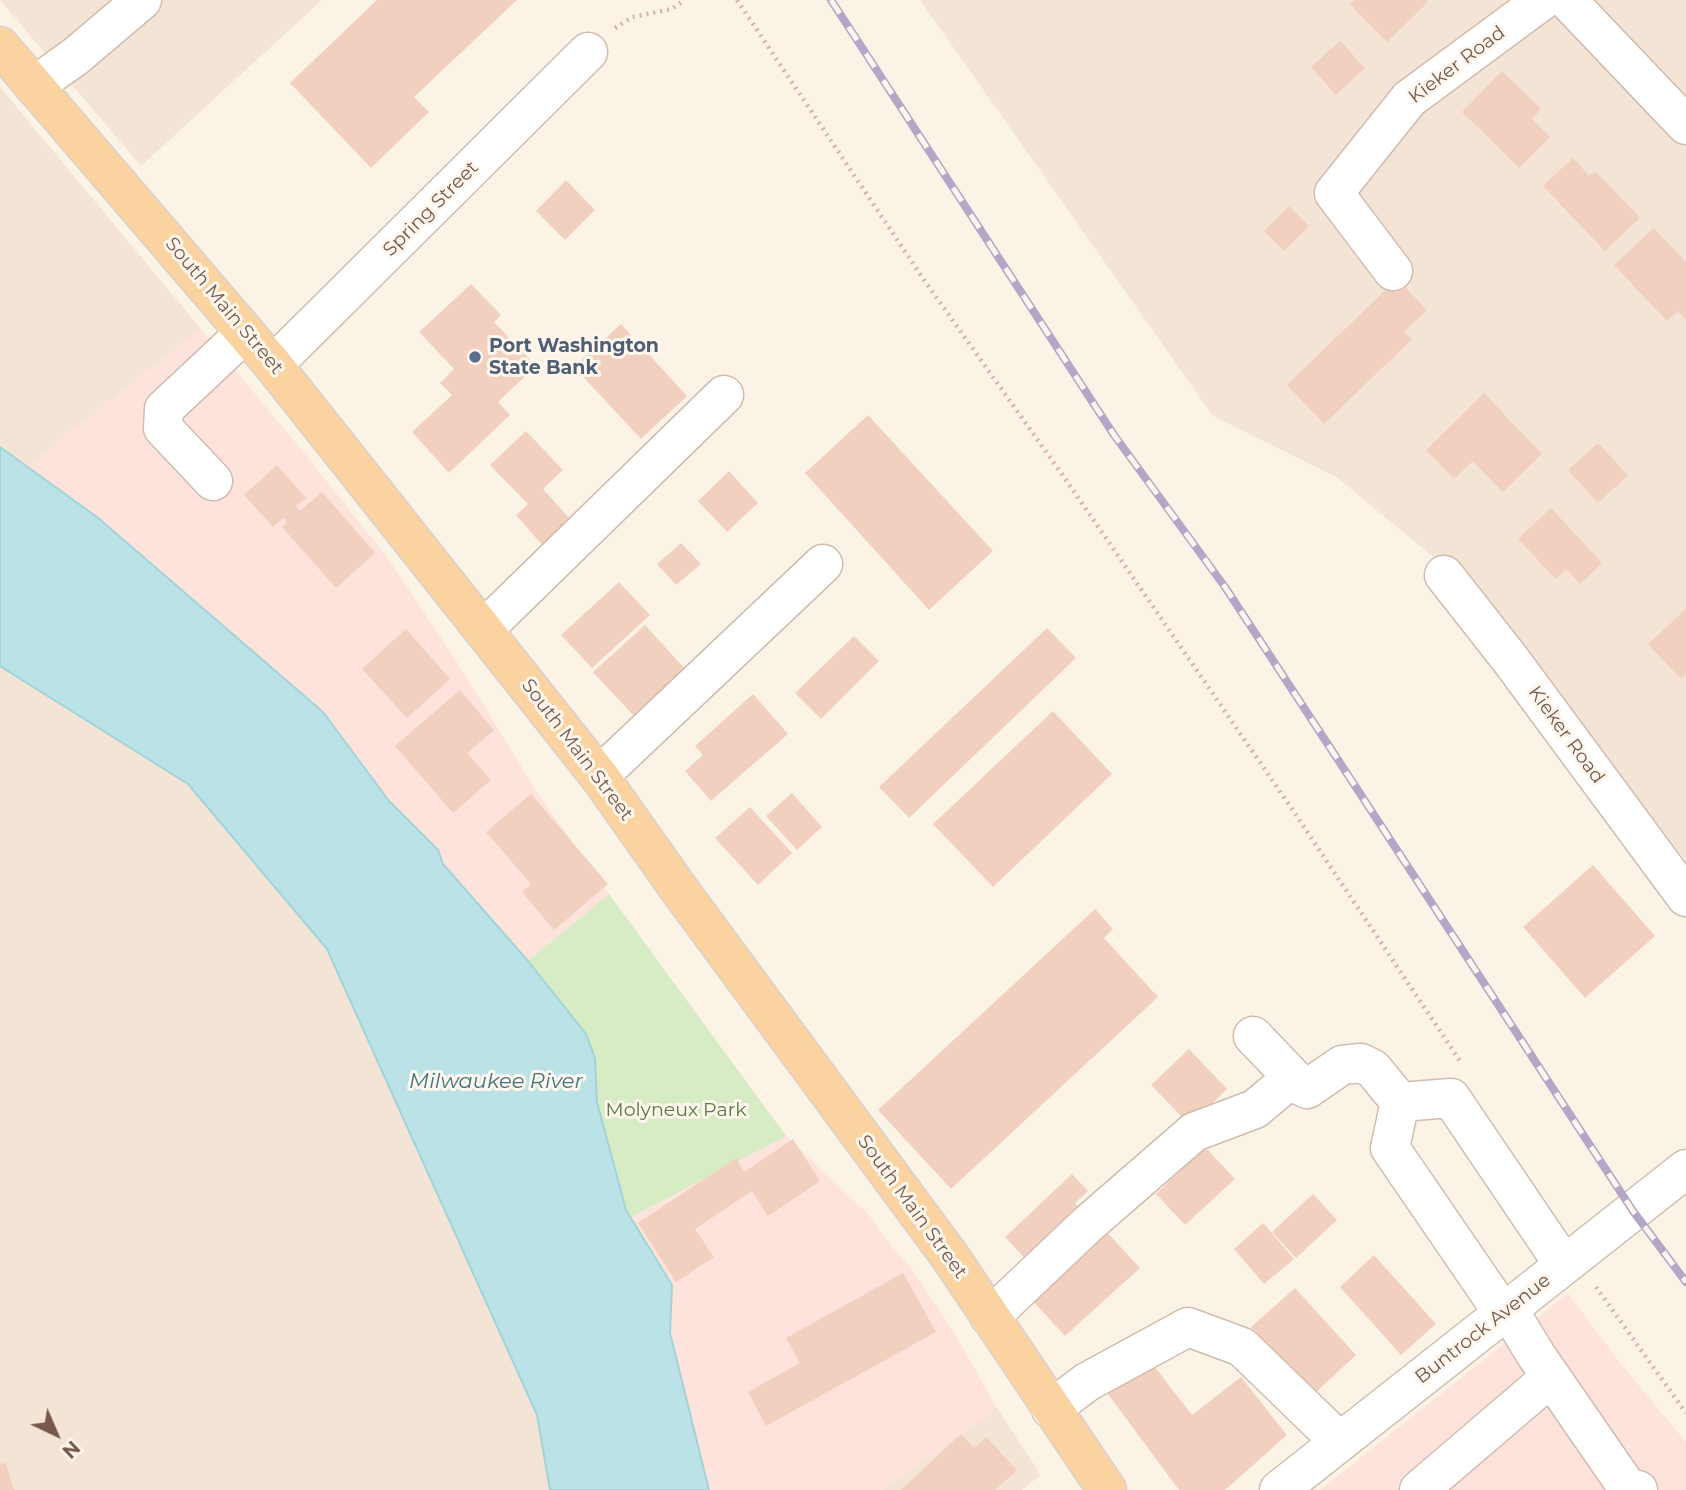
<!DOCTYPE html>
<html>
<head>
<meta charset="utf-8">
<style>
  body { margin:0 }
  #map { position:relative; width:1686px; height:1490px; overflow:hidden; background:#fcf3e7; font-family:Montserrat,sans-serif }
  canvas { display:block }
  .north { position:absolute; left:21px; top:1399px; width:70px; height:70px; -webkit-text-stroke:5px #fff7ee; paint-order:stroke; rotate:136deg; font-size:19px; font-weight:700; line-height:28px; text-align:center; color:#77584b }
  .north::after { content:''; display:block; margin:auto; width:24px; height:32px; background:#77584b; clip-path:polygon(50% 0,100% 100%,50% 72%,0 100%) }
</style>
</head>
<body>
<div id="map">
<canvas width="1686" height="1490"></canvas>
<div class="north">N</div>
</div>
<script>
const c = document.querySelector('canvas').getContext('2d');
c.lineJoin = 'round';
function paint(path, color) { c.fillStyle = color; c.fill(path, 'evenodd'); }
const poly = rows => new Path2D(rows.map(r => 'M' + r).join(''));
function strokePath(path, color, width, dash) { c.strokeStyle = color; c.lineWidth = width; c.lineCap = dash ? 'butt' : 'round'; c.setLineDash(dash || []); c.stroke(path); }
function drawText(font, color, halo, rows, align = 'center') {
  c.font = font + ' Montserrat,sans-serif'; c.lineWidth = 6; c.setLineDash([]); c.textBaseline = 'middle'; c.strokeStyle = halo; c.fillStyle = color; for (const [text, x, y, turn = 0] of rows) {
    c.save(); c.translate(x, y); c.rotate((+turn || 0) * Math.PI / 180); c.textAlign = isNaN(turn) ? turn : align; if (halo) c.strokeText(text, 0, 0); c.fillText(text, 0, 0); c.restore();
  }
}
const residential = poly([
  [0,0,322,0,141,166],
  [920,0,1686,0,1686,861,1531,658,1458,577,1336,477,1213,416],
  [0,87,201,329,27,467,0,447],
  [0,666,188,784,327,949,537,1415,550,1490,0,1490],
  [997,1408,1041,1475,1022,1490,882,1490]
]);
const commercial = poly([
  [201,329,306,455,390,561,457,662,537,792,609,894,528,961,443,864,438,850,389,801,323,712,27,467],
  [786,1136,869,1215,892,1247,910,1266,955,1334,997,1408,882,1490,709,1490,670,1333,672,1285,631,1217],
  [1568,1293,1621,1364,1686,1442,1686,1490,1320,1490]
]);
const green = poly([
  [609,894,786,1136,631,1217,626,1210,597,1102,595,1058,586,1034,528,961]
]);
const water = poly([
  [0,447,97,517,323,712,389,801,438,850,443,864,528,961,586,1034,595,1058,597,1102,626,1210,672,1285,670,1333,709,1490,550,1490,537,1415,327,949,188,784,0,666,0,447]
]);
const building = poly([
  [377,0,517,0,414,97,429,112,371,168,290,83],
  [1354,0,1426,0,1428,2,1387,42,1350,4],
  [1340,41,1365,68,1336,95,1311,67],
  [1502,71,1541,109,1532,119,1550,137,1519,168,1462,112],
  [1573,158,1589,176,1595,171,1640,218,1605,251,1543,186],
  [566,180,595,210,565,240,536,211],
  [1289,206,1309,226,1284,251,1264,231],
  [1654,228,1686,262,1686,320,1678,311,1667,321,1614,265],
  [1397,279,1427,310,1404,332,1412,339,1324,424,1287,385],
  [471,284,501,315,494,322,536,366,498,402,510,415,449,473,412,432,452,395,440,383,454,369,419,332],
  [621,324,687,396,641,439,574,367],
  [1484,393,1542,454,1503,492,1473,461,1454,479,1426,450],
  [868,415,993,551,929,610,805,473],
  [526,431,563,470,543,489,572,521,544,547,516,515,528,504,490,465],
  [1598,443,1628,475,1598,503,1568,470],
  [277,465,306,498,296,506,300,511,322,492,375,553,336,588,282,527,287,522,283,518,273,527,244,495],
  [729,471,758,503,727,532,698,501],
  [1551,508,1602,563,1580,584,1566,569,1556,579,1518,539],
  [681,543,701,564,676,585,657,564],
  [619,582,650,615,592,668,561,635],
  [1686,609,1686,674,1681,679,1648,644],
  [645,625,685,669,633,715,593,672],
  [1047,628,1076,658,909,818,879,787],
  [406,629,450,679,407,718,362,669],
  [854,636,879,661,821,719,795,693],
  [460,690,494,730,467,753,491,780,453,813,395,746],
  [753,694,788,734,711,801,685,771,703,755,695,746],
  [1053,711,1112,774,993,887,933,824],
  [792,793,822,827,797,850,766,816],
  [531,794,608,884,554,930,522,892,531,884,486,832],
  [750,807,792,853,758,885,715,838],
  [1593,865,1655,936,1585,998,1523,927],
  [1095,909,1113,929,1104,938,1158,997,951,1189,878,1110],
  [1189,1049,1227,1089,1190,1125,1151,1085],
  [793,1139,820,1181,768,1216,752,1191,695,1229,714,1257,676,1282,638,1223,736,1158,744,1172],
  [1205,1147,1235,1179,1185,1225,1156,1194],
  [1072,1174,1088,1191,1075,1203,1086,1216,1032,1266,1005,1237],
  [1313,1194,1337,1220,1296,1258,1272,1232],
  [1263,1223,1294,1259,1264,1284,1234,1249],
  [1105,1230,1140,1268,1065,1336,1030,1298],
  [1374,1255,1436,1324,1401,1355,1340,1287],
  [903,1273,936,1332,766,1426,748,1392,800,1363,786,1338],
  [1295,1288,1356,1355,1313,1395,1251,1327],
  [1151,1362,1192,1415,1241,1377,1287,1435,1225,1490,1179,1490,1108,1394],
  [961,1434,974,1448,986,1437,1017,1470,995,1490,901,1490],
  [6,1463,14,1490,0,1490,0,1464]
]);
const path = poly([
  [737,0,922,277,1066,480,1290,806,1462,1064],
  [615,28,632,17,672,9,684,0],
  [1596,1287,1686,1413]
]);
const minor = poly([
  [1567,0,1686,125],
  [34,86,76,56,142,0],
  [1393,271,1334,193,1409,99,1543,0],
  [273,365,588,52],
  [213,481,163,428,164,409,245,333],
  [1444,575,1510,659,1686,897],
  [483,630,724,395],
  [599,776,823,564],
  [1253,1036,1301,1086,1307,1089,1342,1065,1361,1063,1373,1069,1400,1102],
  [1400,1102,1451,1098,1564,1265],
  [1400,1102,1390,1148,1503,1313],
  [1508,1309,1536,1355,1627,1487,1638,1490],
  [990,1317,1088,1224,1194,1132,1255,1109,1292,1078],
  [1051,1409,1087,1382,1188,1327,1242,1347,1340,1442],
  [1279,1490,1686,1169],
  [1419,1490,1551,1377]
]);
const major = poly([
  [0,46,273,365,599,776,681,892,951,1258,1107,1490]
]);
const rail = poly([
  [831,0,1114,435,1225,587,1633,1211,1686,1282]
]);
const markers = [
  [475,357,7,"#5c6f8a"]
];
const streetNames = [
  ["Kieker Road",1457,65,-37],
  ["Spring Street",431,209,-45],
  ["South Main Street",224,306,50],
  ["Kieker Road",1566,735,54],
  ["South Main Street",577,750,53],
  ["South Main Street",912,1207,54],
  ["Buntrock Avenue",1483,1329,-38]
];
const serviceNames = [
  ["Port Washington",489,346],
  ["State Bank",489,368]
];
const parkNames = [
  ["Molyneux Park",676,1110]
];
const waterNames = [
  ["Milwaukee River",496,1082]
];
paint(residential, '#f4e4d5');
paint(commercial, '#fde3db');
paint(green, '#d7ebc5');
paint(water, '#bbe3e7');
strokePath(water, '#a1d4d8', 2);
paint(building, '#f2d0bf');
strokePath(minor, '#d1bcaf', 41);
strokePath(major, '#d9d0cd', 41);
strokePath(path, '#d7b3a1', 4.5, [2, 5]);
strokePath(minor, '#fff', 38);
strokePath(major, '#fbd3a0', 38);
strokePath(rail, '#b5a5c7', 8);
strokePath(rail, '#fff7ee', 5, [16]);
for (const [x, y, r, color] of markers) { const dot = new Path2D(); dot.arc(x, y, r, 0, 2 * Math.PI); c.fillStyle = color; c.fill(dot); strokePath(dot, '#fff7ee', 2.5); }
drawText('19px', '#77584b', '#fff7ee', streetNames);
drawText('bold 19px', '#4e5e75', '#fff7ee', serviceNames, 'left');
drawText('19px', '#587c42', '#fff7ee', parkNames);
drawText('italic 21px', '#3e767c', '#fff7ee', waterNames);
</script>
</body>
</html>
